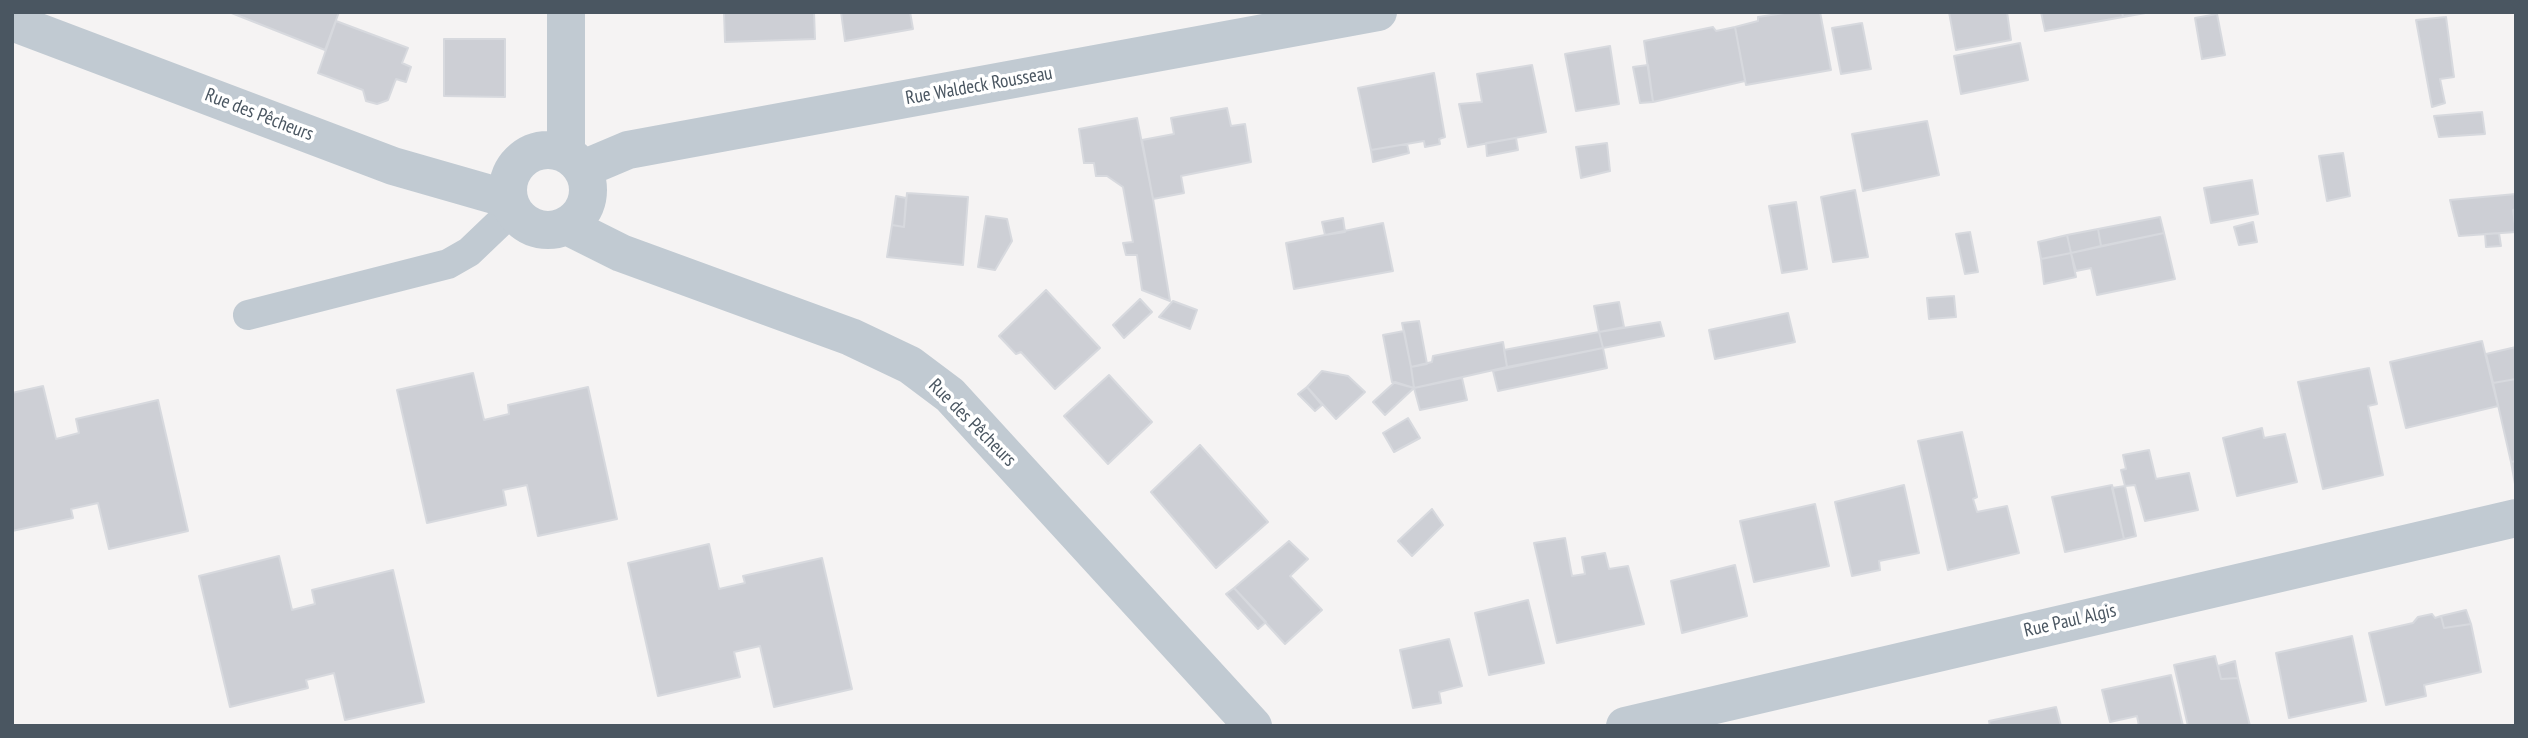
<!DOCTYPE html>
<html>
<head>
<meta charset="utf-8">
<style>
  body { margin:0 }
  #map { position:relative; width:2528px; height:738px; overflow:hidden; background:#f5f3f3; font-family:"PT Sans Narrow",sans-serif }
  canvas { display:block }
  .frame { position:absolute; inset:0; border:14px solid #4a5661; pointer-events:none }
</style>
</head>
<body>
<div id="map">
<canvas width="2528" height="738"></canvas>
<div class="frame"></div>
</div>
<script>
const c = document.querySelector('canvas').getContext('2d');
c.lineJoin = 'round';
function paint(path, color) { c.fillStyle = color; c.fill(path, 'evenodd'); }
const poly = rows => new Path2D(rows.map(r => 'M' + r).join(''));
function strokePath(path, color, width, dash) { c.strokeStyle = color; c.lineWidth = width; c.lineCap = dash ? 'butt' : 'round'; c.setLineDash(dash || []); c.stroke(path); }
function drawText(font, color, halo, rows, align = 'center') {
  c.font = font + ' "PT Sans Narrow",sans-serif'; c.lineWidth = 7; c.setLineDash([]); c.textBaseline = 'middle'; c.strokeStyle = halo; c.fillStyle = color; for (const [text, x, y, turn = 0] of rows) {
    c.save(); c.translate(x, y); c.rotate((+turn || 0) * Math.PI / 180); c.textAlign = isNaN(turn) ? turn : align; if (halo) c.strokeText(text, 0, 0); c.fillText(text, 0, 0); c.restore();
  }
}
const building = poly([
  [229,12,339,12,325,50,229,12],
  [724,12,814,12,815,39,725,42,724,12],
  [841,12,910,12,913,29,845,41,841,12],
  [1791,12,1820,12,1831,70,1746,85,1735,27,1758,21,1758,17,1791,12],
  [1949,12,2007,12,2011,40,1956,50,1949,12],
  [2041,12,2122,12,2123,17,2045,31,2041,12],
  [2122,12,2151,12,2123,17,2122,12],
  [2217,14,2225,55,2202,59,2195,18,2217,14],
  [2446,17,2454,77,2440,79,2445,103,2432,107,2416,20,2446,17],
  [336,21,408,48,402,63,411,67,406,82,396,79,388,100,377,104,366,101,363,90,318,73,336,21],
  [1862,23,1871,69,1841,74,1832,28,1862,23],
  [1713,27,1716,31,1735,27,1745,81,1653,102,1644,41,1713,27],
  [444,39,505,39,505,97,444,96,444,39],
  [2020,43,2028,80,1961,94,1954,56,2020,43],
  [1610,46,1619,104,1576,111,1565,54,1610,46],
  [1532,65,1546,132,1468,147,1459,104,1482,102,1477,74,1532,65],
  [1648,65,1653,102,1640,103,1633,67,1648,65],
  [1434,73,1445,137,1439,139,1440,144,1425,147,1424,141,1371,150,1358,88,1434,73],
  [1227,108,1231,126,1245,124,1251,162,1181,176,1184,193,1153,199,1142,140,1174,134,1171,118,1227,108],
  [2482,112,2485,134,2439,137,2434,116,2482,112],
  [1137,118,1153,199,1170,301,1142,290,1137,255,1126,255,1123,243,1133,242,1123,187,1107,176,1096,176,1094,163,1084,163,1079,129,1137,118],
  [1927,121,1939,175,1863,191,1852,134,1927,121],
  [1516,138,1518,150,1487,156,1486,143,1516,138],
  [1607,143,1610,171,1581,178,1576,147,1607,143],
  [1407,144,1409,153,1373,162,1371,150,1407,144],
  [2343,153,2350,196,2327,201,2319,156,2343,153],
  [2252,180,2258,214,2211,223,2204,188,2252,180],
  [1855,190,1868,257,1833,262,1821,197,1855,190],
  [907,193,968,197,963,265,887,257,892,225,904,227,907,193],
  [2516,194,2516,209,2513,210,2516,232,2459,236,2450,200,2516,194],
  [896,196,906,198,904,227,892,225,896,196],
  [1796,202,1807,269,1782,273,1769,206,1796,202],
  [986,216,1007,219,1012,241,995,270,978,267,986,216],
  [2160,217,2164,233,2101,246,2098,229,2160,217],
  [1343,218,1345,232,1325,235,1322,222,1343,218],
  [2253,222,2257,242,2239,245,2234,227,2253,222],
  [1383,223,1393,271,1294,289,1286,243,1383,223],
  [2098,229,2101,246,2071,253,2067,235,2098,229],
  [1970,232,1978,272,1965,274,1956,234,1970,232],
  [2164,233,2175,279,2097,295,2091,268,2076,271,2071,253,2164,233],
  [2499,233,2501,246,2486,247,2485,234,2499,233],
  [2067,235,2071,253,2041,259,2038,242,2067,235],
  [2071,253,2076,277,2044,284,2041,259,2071,253],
  [1046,290,1100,348,1055,389,1021,352,1016,354,999,336,1046,290],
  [1954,296,1956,317,1929,319,1927,298,1954,296],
  [1140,299,1152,312,1124,338,1113,325,1140,299],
  [1173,301,1197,310,1190,329,1159,317,1173,301],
  [1619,302,1624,327,1599,332,1594,306,1619,302],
  [1788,313,1795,342,1715,359,1709,330,1788,313],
  [1419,321,1427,364,1411,367,1402,323,1419,321],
  [1660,322,1664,336,1603,348,1599,332,1660,322],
  [1404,331,1411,367,1414,388,1392,382,1383,335,1404,331],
  [1599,332,1603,348,1507,367,1504,350,1599,332],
  [2482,341,2498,406,2406,428,2390,362,2482,341],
  [1503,342,1507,367,1414,388,1411,367,1432,362,1433,356,1503,342],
  [2516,347,2516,379,2493,383,2486,354,2516,347],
  [1603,348,1607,368,1498,391,1493,371,1603,348],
  [2369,368,2377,404,2368,406,2383,475,2323,489,2298,382,2369,368],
  [1322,371,1348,376,1365,392,1336,419,1307,387,1322,371],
  [473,373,484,420,509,414,508,405,588,387,617,519,538,536,527,485,503,490,506,505,427,523,397,390,473,373],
  [1109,375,1152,422,1108,464,1064,416,1109,375],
  [1462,378,1467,400,1420,410,1414,388,1462,378],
  [2516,379,2516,461,2511,462,2493,383,2516,379],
  [1395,382,1414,388,1385,415,1373,402,1395,382],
  [43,386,56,439,79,433,76,419,158,400,188,531,109,549,98,503,71,509,73,518,12,531,12,393,43,386],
  [1307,387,1322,405,1315,411,1298,394,1307,387],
  [1408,418,1420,438,1394,452,1383,433,1408,418],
  [2262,428,2264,438,2285,434,2297,482,2237,496,2223,438,2262,428],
  [1962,432,1977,497,1973,499,1977,512,2007,506,2019,553,1948,570,1918,441,1962,432],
  [1200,445,1268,522,1216,568,1151,492,1200,445],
  [2149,450,2156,479,2189,473,2198,510,2145,521,2135,485,2125,486,2121,470,2126,469,2123,455,2149,450],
  [2516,461,2516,483,2515,484,2511,462,2516,461],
  [1904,485,1919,553,1879,561,1880,570,1852,576,1835,502,1904,485],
  [2112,485,2124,539,2065,552,2052,497,2112,485],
  [2125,486,2136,536,2124,539,2112,488,2125,486],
  [1815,504,1829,566,1754,582,1740,521,1815,504],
  [1432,509,1443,525,1412,556,1398,541,1432,509],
  [1565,538,1572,576,1585,574,1582,557,1605,553,1609,569,1628,566,1644,624,1557,643,1534,543,1565,538],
  [1289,541,1308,559,1290,576,1322,610,1285,644,1234,588,1289,541],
  [709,544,719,589,745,583,743,576,822,558,852,689,774,707,760,646,734,652,740,677,658,696,628,563,709,544],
  [279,556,292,610,315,604,312,590,393,570,424,702,345,720,334,673,306,680,308,688,230,707,199,576,279,556],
  [1735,565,1747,616,1682,633,1671,581,1735,565],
  [1234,588,1266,622,1258,629,1226,594,1234,588],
  [1528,600,1544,663,1489,675,1475,613,1528,600],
  [2466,610,2471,624,2444,628,2441,616,2466,610],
  [2432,614,2435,618,2441,616,2444,628,2471,624,2481,672,2424,685,2426,696,2386,705,2369,633,2413,623,2418,617,2432,614],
  [2352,636,2366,701,2289,718,2276,653,2352,636],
  [1449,639,1462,686,1439,692,1441,703,1413,708,1400,650,1449,639],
  [2215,656,2221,679,2238,678,2250,726,2188,726,2174,665,2215,656],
  [2235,661,2238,678,2221,679,2218,666,2235,661],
  [2171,675,2183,726,2139,726,2137,716,2110,722,2102,690,2171,675],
  [2056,707,2061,726,1990,726,1989,721,2056,707]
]);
const service = poly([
  [248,315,448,264,469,252,513,210]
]);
const minor = poly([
  [12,22,393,166,508,199],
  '508 190a40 40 0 1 1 80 0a40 40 0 1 1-80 0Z',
  [566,153,566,12],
  [583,169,628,150,1378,12],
  [567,226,621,253,851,337,910,365,950,395,1253,726]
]);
const tertiary = poly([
  [1625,726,2516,518]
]);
const streetNames = [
  ["Rue Waldeck Rousseau",979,86,-10],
  ["Rue des Pêcheurs",259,115,21],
  ["Rue des Pêcheurs",972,423,45],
  ["Rue Paul Algis",2070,621,-13]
];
paint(building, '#cdcfd5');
strokePath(building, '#d7d9de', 2);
strokePath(service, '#c1cad2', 30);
strokePath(minor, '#c1cad2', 38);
strokePath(tertiary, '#c1cad2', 38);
drawText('19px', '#4a5661', '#fff', streetNames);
</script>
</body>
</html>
